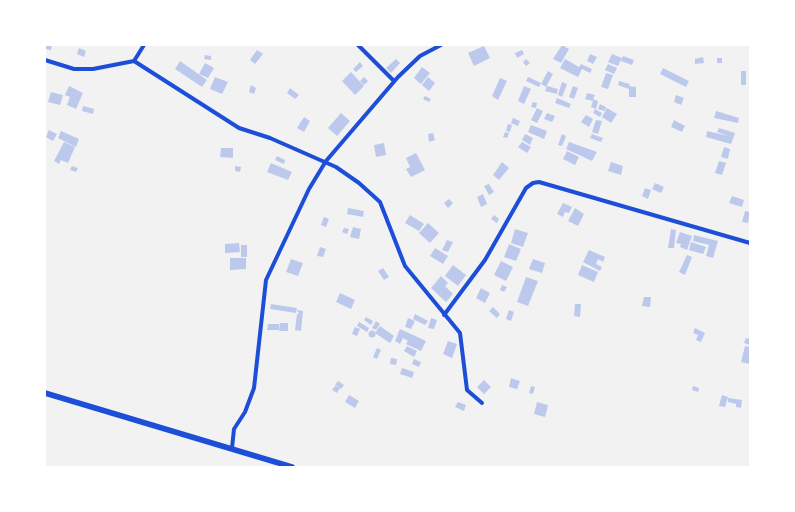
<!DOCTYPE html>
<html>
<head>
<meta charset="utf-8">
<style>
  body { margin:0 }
  #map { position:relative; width:795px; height:512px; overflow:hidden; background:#f2f2f2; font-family:"Open Sans",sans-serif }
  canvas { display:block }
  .frame { position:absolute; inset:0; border:46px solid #fff; pointer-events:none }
</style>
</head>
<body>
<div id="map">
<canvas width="795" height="512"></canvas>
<div class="frame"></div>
</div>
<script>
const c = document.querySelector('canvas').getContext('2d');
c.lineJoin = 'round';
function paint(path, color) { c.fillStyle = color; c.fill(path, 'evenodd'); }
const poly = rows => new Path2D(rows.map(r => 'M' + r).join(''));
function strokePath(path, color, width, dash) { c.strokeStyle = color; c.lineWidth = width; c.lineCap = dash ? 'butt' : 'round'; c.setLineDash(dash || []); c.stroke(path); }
const building = poly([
  [45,45,52,45,51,50,45,49],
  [562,45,569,49,561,63,553,59],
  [484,46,490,58,474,66,468,53],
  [79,48,86,51,84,57,77,54],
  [257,50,263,54,255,64,250,60],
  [522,50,524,54,517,58,515,53],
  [590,54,597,57,593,64,587,61],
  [612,54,622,58,618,66,608,62],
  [205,55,211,56,211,60,204,59],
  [623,56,634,60,632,65,621,61],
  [703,57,704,63,695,64,695,59],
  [717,58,722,58,722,63,717,63],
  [396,59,400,63,391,73,386,68],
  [526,59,530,63,526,66,523,62],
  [565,59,579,67,581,64,592,69,590,73,582,69,578,77,560,68],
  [180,61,207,80,202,87,175,69],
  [360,62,363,66,356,72,353,69],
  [205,63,214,68,208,78,199,74],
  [608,64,617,68,614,74,605,70],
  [422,67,430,73,421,84,414,78],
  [663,68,689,81,686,87,660,74],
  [548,71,553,74,546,87,541,84],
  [741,71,746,71,746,85,741,85],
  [351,72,364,86,355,95,342,81],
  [606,73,613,75,608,89,601,87],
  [215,77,228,82,222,94,210,89],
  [364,77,368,81,364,85,360,81],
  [428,77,435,83,429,91,422,85],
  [528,77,541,83,539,87,526,81],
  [500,78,507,81,498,100,492,96],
  [619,81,630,84,629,86,636,87,636,97,629,97,629,89,618,85],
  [562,82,567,84,562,97,558,95],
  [251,85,256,88,254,94,249,92],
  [69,86,83,93,76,109,67,105,70,97,65,95],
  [524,86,531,89,524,104,518,101],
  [547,86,558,89,557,94,545,91],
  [573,86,578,88,574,99,569,97],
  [290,88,299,95,295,99,287,93],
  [51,92,63,95,60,105,48,102],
  [587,93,595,95,593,99,598,101,596,109,591,107,593,101,585,99],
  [676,95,684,98,681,105,674,102],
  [425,96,431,99,429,102,423,99],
  [557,98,571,104,569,108,555,103],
  [533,102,537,103,536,108,531,107],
  [600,104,606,107,605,111,598,109],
  [83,106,94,109,93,114,82,111],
  [537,108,543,111,537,123,531,120],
  [607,108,617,114,611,123,602,117],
  [595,109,602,113,600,117,593,113],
  [716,111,739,118,738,123,714,118],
  [341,113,350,121,337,136,328,128],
  [547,113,555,116,552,122,544,119],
  [586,115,593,119,589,127,581,122],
  [304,117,310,121,304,132,297,128],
  [513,118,520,121,518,126,511,123],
  [596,120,602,121,598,134,592,132],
  [674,120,685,126,682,132,671,127],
  [508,124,512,125,510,132,506,131],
  [531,125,547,131,544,139,528,132],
  [719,128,735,133,731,144,706,137,707,131,729,136,717,132],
  [49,130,57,134,53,141,46,137],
  [61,131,79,139,76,147,58,138],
  [505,132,509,133,507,138,503,137],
  [433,133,435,140,429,142,428,134],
  [525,134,533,138,530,145,522,140],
  [562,134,566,136,562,146,558,145],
  [592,134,603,138,601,142,590,138],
  [64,142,75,147,68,163,61,160,59,164,54,161],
  [522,142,531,147,527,153,518,147],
  [569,142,597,152,592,161,566,149],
  [384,143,386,155,376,157,374,145],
  [724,147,730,149,728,159,721,157],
  [221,148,233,148,233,158,220,157],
  [567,151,579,157,575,165,563,159],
  [416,153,425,170,411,177,406,169,410,167,406,158],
  [277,156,285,160,284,164,275,160],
  [719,161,726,163,722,175,715,173],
  [502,162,509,168,499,180,493,175],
  [611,162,623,166,621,175,608,171],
  [271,163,292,172,288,180,267,172],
  [72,166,78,168,76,172,70,170],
  [235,166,241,167,240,172,235,171],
  [655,183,664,187,661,193,652,189],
  [489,184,494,192,489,195,484,186],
  [645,188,651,190,648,199,642,196],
  [483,194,487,204,481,207,477,197],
  [732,196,744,200,742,207,729,203],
  [449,199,453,203,448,208,444,203],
  [563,203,572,207,569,213,565,212,563,217,557,214],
  [348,208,364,211,363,217,347,214],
  [575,208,584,214,578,226,568,221],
  [745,211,750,212,748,223,742,222],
  [410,215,424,224,419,231,405,223],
  [494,215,499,219,497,223,491,219],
  [324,217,329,219,326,227,321,225],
  [428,223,439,233,430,243,419,233],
  [353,227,361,229,359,239,350,237],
  [344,228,349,229,347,234,342,232],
  [515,229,528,233,523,247,511,243],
  [671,229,676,230,674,248,668,248],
  [680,232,692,236,687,250,680,247,681,244,676,243],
  [694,235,718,241,713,258,706,256,709,245,693,241],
  [447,240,453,242,448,252,442,250],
  [691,242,706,247,703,254,689,250],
  [239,243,240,252,225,253,225,244],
  [509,244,521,249,516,261,504,257],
  [241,245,247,245,247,257,241,257],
  [320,247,326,249,323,257,317,256],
  [435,248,448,256,443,264,430,256],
  [589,250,605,257,603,262,598,259,596,264,602,267,600,271,583,262],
  [687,255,692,257,685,275,679,272],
  [230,258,246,258,246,269,230,270],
  [291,259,303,263,298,276,286,272],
  [533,259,545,263,542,273,529,269],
  [501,261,513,267,506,281,494,275],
  [453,265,466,275,458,286,445,276],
  [582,265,598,272,594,282,578,275],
  [383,268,389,277,384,280,378,271],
  [441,276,448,283,445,286,453,294,446,302,431,288],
  [526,277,538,281,528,306,517,302],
  [502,285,507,287,504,292,500,290],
  [481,288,490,293,485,303,476,298],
  [340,293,355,300,351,309,336,302],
  [644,297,651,297,650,307,642,306],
  [271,304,297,308,296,313,270,309],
  [575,304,581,304,580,317,574,316],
  [493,307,500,314,497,318,489,311],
  [297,310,303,311,301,331,295,330,297,314,299,314],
  [509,310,514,312,511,321,506,319],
  [415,314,428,321,425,325,413,319],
  [366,317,373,321,371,325,364,320],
  [408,318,415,321,411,329,405,327],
  [431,318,437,320,434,329,428,328],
  [376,321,380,324,376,330,372,328],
  [359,322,369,328,367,332,357,326],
  [280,323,288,323,288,331,279,331],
  [268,324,279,324,279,330,267,330],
  [380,326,394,336,390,343,375,333],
  [355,327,360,329,357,336,352,334],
  [695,328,705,333,701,342,696,340,698,335,693,333],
  [400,329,426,341,421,351,406,344,408,341,403,338,400,344,395,341],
  '368.5 334a3.5 3.5 0 1 1 7 0a3.5 3.5 0 1 1-7 0Z',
  [746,338,750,339,750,345,744,343],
  [448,341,457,344,452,358,443,354],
  [407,346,417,351,414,357,404,351],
  [745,346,750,347,750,364,741,362],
  [377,348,381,350,377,359,373,357],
  [391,358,397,359,396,365,390,364],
  [414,359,421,362,419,367,412,364],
  [402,368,414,372,412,378,400,374],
  [511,378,520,381,517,389,509,387],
  [484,380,491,387,484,394,477,387],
  [338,381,344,385,341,389,335,385],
  [335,386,340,388,337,393,332,390],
  [531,386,535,387,533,394,529,393],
  [693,386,699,388,698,392,692,390],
  [349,395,359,401,355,408,345,402],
  [722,395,728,397,725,407,719,406],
  [728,398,742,400,741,408,736,407,736,404,728,402],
  [458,402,466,405,464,411,455,407],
  [537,402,548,405,545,417,534,414]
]);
const minor = poly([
  [358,45,394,81],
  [45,60,74,69,93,69,134,61,144,45],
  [134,61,239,128,270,138,336,167,359,183,380,202,405,266,460,333,467,390,482,403],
  [444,315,485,260,526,188,533,183,539,182,750,243],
  [232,448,234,429,245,412,254,388,266,280,309,189,326,161,398,77,420,56,441,45]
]);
const secondary = poly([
  [45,393,292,467]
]);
paint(building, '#bdc9ec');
strokePath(minor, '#1d4ed8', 4);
strokePath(secondary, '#1d4ed8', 5.5);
</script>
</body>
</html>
